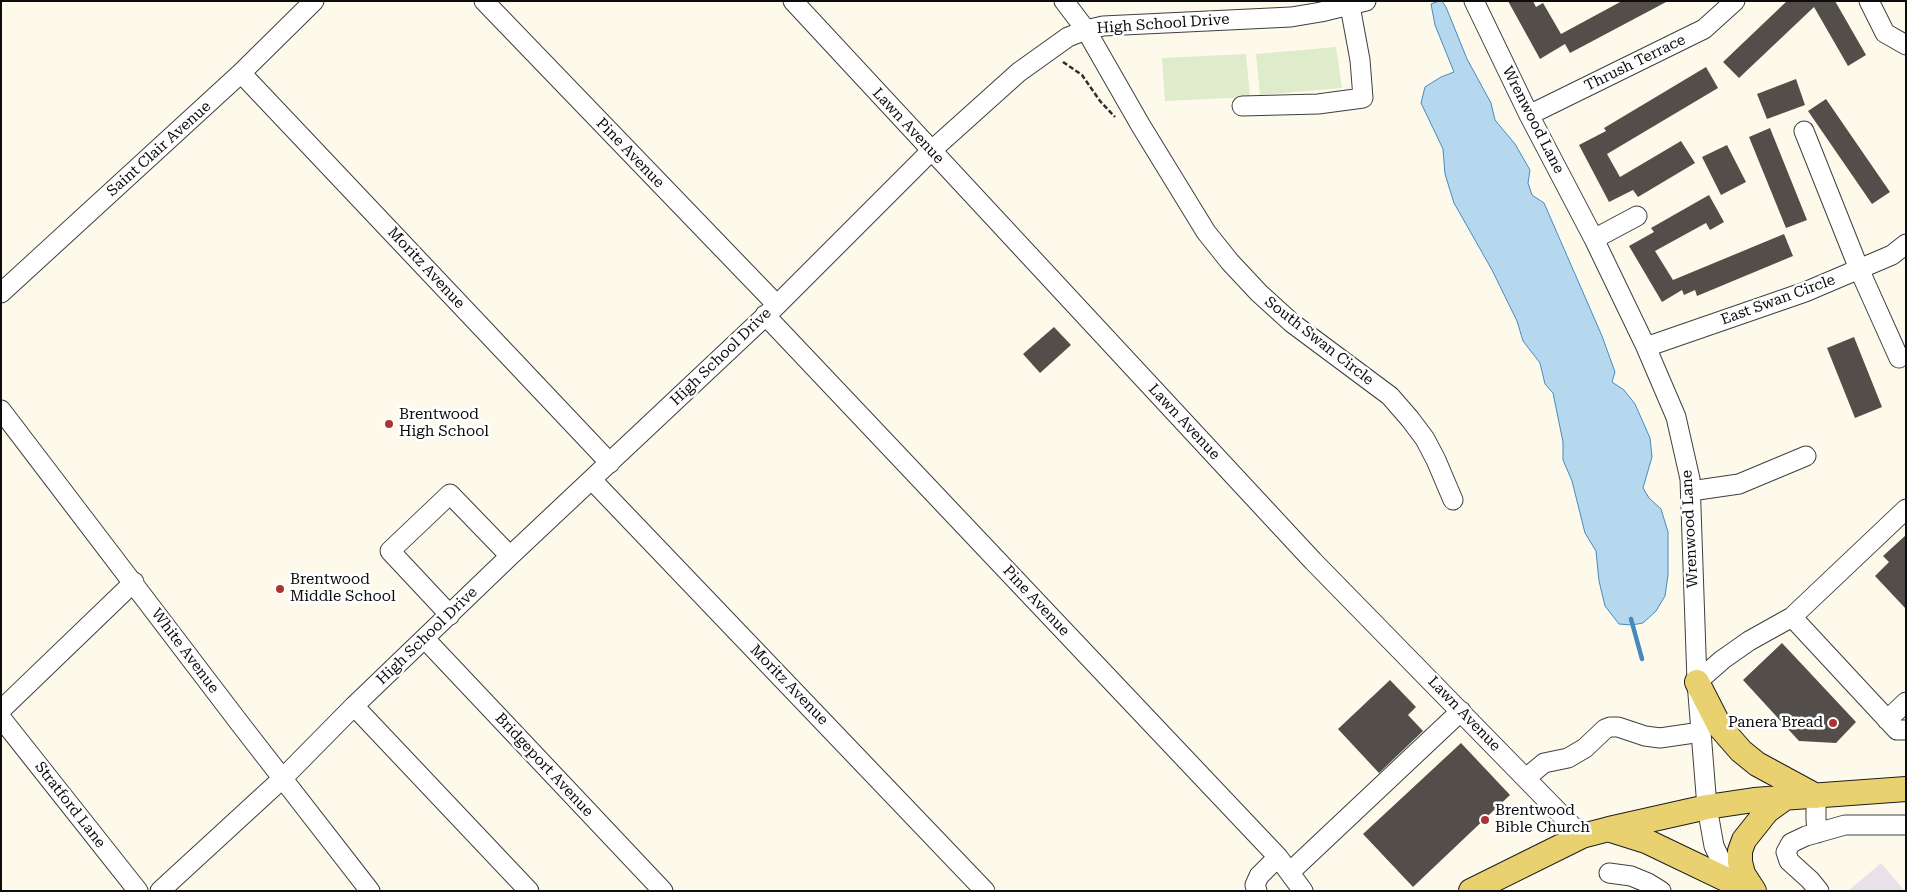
<!DOCTYPE html>
<html>
<head>
<meta charset="utf-8">
<style>
  body { margin:0 }
  #map { position:relative; width:1907px; height:892px; overflow:hidden; background:#fdfaec; font-family:"Roboto Serif",serif }
  canvas { display:block }
  .frame { position:absolute; inset:0; border:2px solid #0c0c0c; pointer-events:none }
</style>
</head>
<body>
<div id="map">
<canvas width="1907" height="892"></canvas>
<div class="frame"></div>
</div>
<script>
const c = document.querySelector('canvas').getContext('2d');
c.lineJoin = 'round';
function paint(path, color) { c.fillStyle = color; c.fill(path, 'evenodd'); }
const poly = rows => new Path2D(rows.map(r => 'M' + r).join(''));
function strokePath(path, color, width, dash) { c.strokeStyle = color; c.lineWidth = width; c.lineCap = dash ? 'butt' : 'round'; c.setLineDash(dash || []); c.stroke(path); }
function drawText(font, color, halo, rows, align = 'center') {
  c.font = font + ' "Roboto Serif",serif'; c.lineWidth = 5; c.setLineDash([]); c.textBaseline = 'middle'; c.strokeStyle = halo; c.fillStyle = color; for (const [text, x, y, turn = 0] of rows) {
    c.save(); c.translate(x, y); c.rotate((+turn || 0) * Math.PI / 180); c.textAlign = isNaN(turn) ? turn : align; if (halo) c.strokeText(text, 0, 0); c.fillText(text, 0, 0); c.restore();
  }
}
const industrial = poly([
  [1881,863,1905,891,1848,891]
]);
const pitch = poly([
  [1336,47,1342,88,1260,95,1256,54],
  [1246,54,1250,97,1165,101,1162,58]
]);
const water = poly([
  [1439,1,1442,1,1446,7,1467,59,1491,103,1495,120,1515,144,1530,170,1528,183,1532,195,1544,203,1602,336,1615,372,1612,382,1624,390,1635,404,1650,438,1652,457,1643,488,1649,498,1661,509,1668,532,1668,575,1665,596,1656,611,1643,623,1632,625,1619,624,1605,606,1599,581,1596,551,1585,533,1572,481,1563,460,1563,442,1553,393,1545,384,1540,363,1523,341,1517,321,1492,270,1454,203,1445,174,1443,149,1421,103,1425,87,1441,77,1454,72,1435,25,1431,4,1439,1]
]);
const stream = poly([
  [1631,619,1642,659]
]);
const building = poly([
  [1508,1,1533,1,1536,7,1543,3,1561,34,1622,1,1668,1,1570,53,1565,44,1540,59],
  [1787,1,1835,1,1866,55,1848,66,1814,7,1739,78,1723,62],
  [1706,67,1718,88,1607,154,1620,177,1681,141,1695,163,1638,197,1633,190,1609,202,1579,145,1606,131,1604,128],
  [1796,79,1805,105,1767,119,1757,94],
  [1826,99,1890,192,1872,204,1808,111],
  [1770,128,1807,220,1786,228,1749,137],
  [1727,145,1746,182,1721,195,1702,157],
  [1709,195,1724,222,1710,230,1706,223,1655,251,1673,280,1784,234,1793,256,1697,296,1695,290,1684,295,1682,290,1662,302,1629,246,1654,232,1651,228],
  [1054,327,1071,345,1040,373,1023,354],
  [1854,337,1882,407,1855,418,1827,348],
  [1906,535,1906,609,1875,576,1889,562,1883,556],
  [1782,643,1856,722,1836,743,1799,741,1743,680],
  [1390,680,1416,707,1408,715,1423,731,1379,773,1338,729],
  [1461,743,1510,795,1413,887,1363,834]
]);
const path = poly([
  [1063,62,1082,75,1100,101,1115,117]
]);
const minor = poly([
  [484,1,777,305],
  [793,1,1313,561,1582,836],
  [1064,1,1086,30,1141,126,1206,232,1230,262,1259,293,1292,323,1390,396,1410,419,1425,439,1436,460,1453,500],
  [1474,1,1529,115,1594,239,1646,347,1676,417,1690,479,1697,682,1707,807,1714,846,1723,865,1738,883],
  [1869,1,1885,33,1906,45],
  [241,73,610,463],
  [1242,106,1318,104,1363,98,1360,60,1350,6],
  [1529,115,1704,29,1735,1],
  [1804,131,1859,269,1899,358],
  [1594,239,1637,216],
  [1,293,241,73,314,1],
  [765,315,1278,857,1303,891],
  [1646,347,1805,292,1892,255,1906,244],
  [1,410,241,725,370,891],
  [592,480,985,891],
  [1691,491,1739,484,1806,456],
  [450,615,390,551,450,494,510,556],
  [1792,617,1897,730,1906,730],
  [425,639,663,891],
  [1697,682,1722,660,1749,641,1792,617,1906,509],
  [354,706,529,891],
  [1,710,134,582],
  [1,718,138,891],
  [1887,720,1906,702],
  [1526,778,1544,763,1568,758,1585,748,1605,729,1610,727,1618,727,1645,736,1660,738,1701,732],
  [1816,796,1816,819,1817,833],
  [1290,872,1461,711],
  [1609,873,1631,876,1648,883,1661,891],
  [160,891,283,778,354,706,510,556,777,305,931,151,1019,72,1068,37,1086,30,1103,26,1291,17,1321,12,1366,1],
  [1257,891,1255,885,1259,876,1278,857],
  [1819,891,1810,880,1789,861,1786,852,1791,843,1806,836,1845,825,1906,825]
]);
const major = poly([
  [1697,682,1720,727,1741,751,1757,764,1816,796],
  [1611,830,1646,841,1742,887],
  [1471,891,1582,836,1609,829,1707,807,1754,800,1906,789],
  [1754,891,1743,874,1740,862,1740,851,1744,840,1767,811,1785,798]
]);
const markers = [
  [389,424,5,"#ad3334"],
  [280,589,5,"#ad3334"],
  [1833,723,5,"#ad3334"],
  [1485,820,5,"#ad3334"]
];
const streetNames = [
  ["High School Drive",1163,24,-4],
  ["Thrush Terrace",1635,63,-26],
  ["Wrenwood Lane",1533,120,63],
  ["Lawn Avenue",908,126,47],
  ["Saint Clair Avenue",159,149,-42],
  ["Pine Avenue",630,153,46],
  ["Moritz Avenue",426,268,47],
  ["East Swan Circle",1778,300,-20],
  ["South Swan Circle",1319,341,38],
  ["High School Drive",721,357,-44],
  ["Lawn Avenue",1184,422,47],
  ["Wrenwood Lane",1690,529,-93],
  ["Pine Avenue",1036,601,47],
  ["High School Drive",427,636,-44],
  ["White Avenue",185,651,53],
  ["Moritz Avenue",789,685,46],
  ["Lawn Avenue",1464,714,46],
  ["Bridgeport Avenue",544,765,47],
  ["Stratford Lane",70,805,52]
];
const poiNames = [
  ["Brentwood",399,415],
  ["High School",399,432],
  ["Brentwood",290,580],
  ["Middle School",290,597],
  ["Panera Bread",1823,723,"right"],
  ["Brentwood",1495,811],
  ["Bible Church",1495,828]
];
paint(industrial, '#e9e1ea');
paint(pitch, '#dfeccb');
paint(water, '#b6d8ef');
strokePath(water, '#458abf', 1);
strokePath(stream, '#458abf', 4.5);
paint(building, '#534e49');
strokePath(minor, '#3f3f3f', 21);
strokePath(major, '#1d1d1d', 26);
strokePath(path, '#2e2e2e', 2.5, [5, 2.5]);
strokePath(minor, '#fff', 19);
strokePath(major, '#ead16f', 24);
for (const [x, y, r, color] of markers) { const dot = new Path2D(); dot.arc(x, y, r, 0, 2 * Math.PI); c.fillStyle = color; c.fill(dot); strokePath(dot, '#fff', 2); }
drawText('15px', '#0c0c0c', '#fff', streetNames);
drawText('15px', '#0c0c0c', '#fff', poiNames, 'left');
</script>
</body>
</html>
